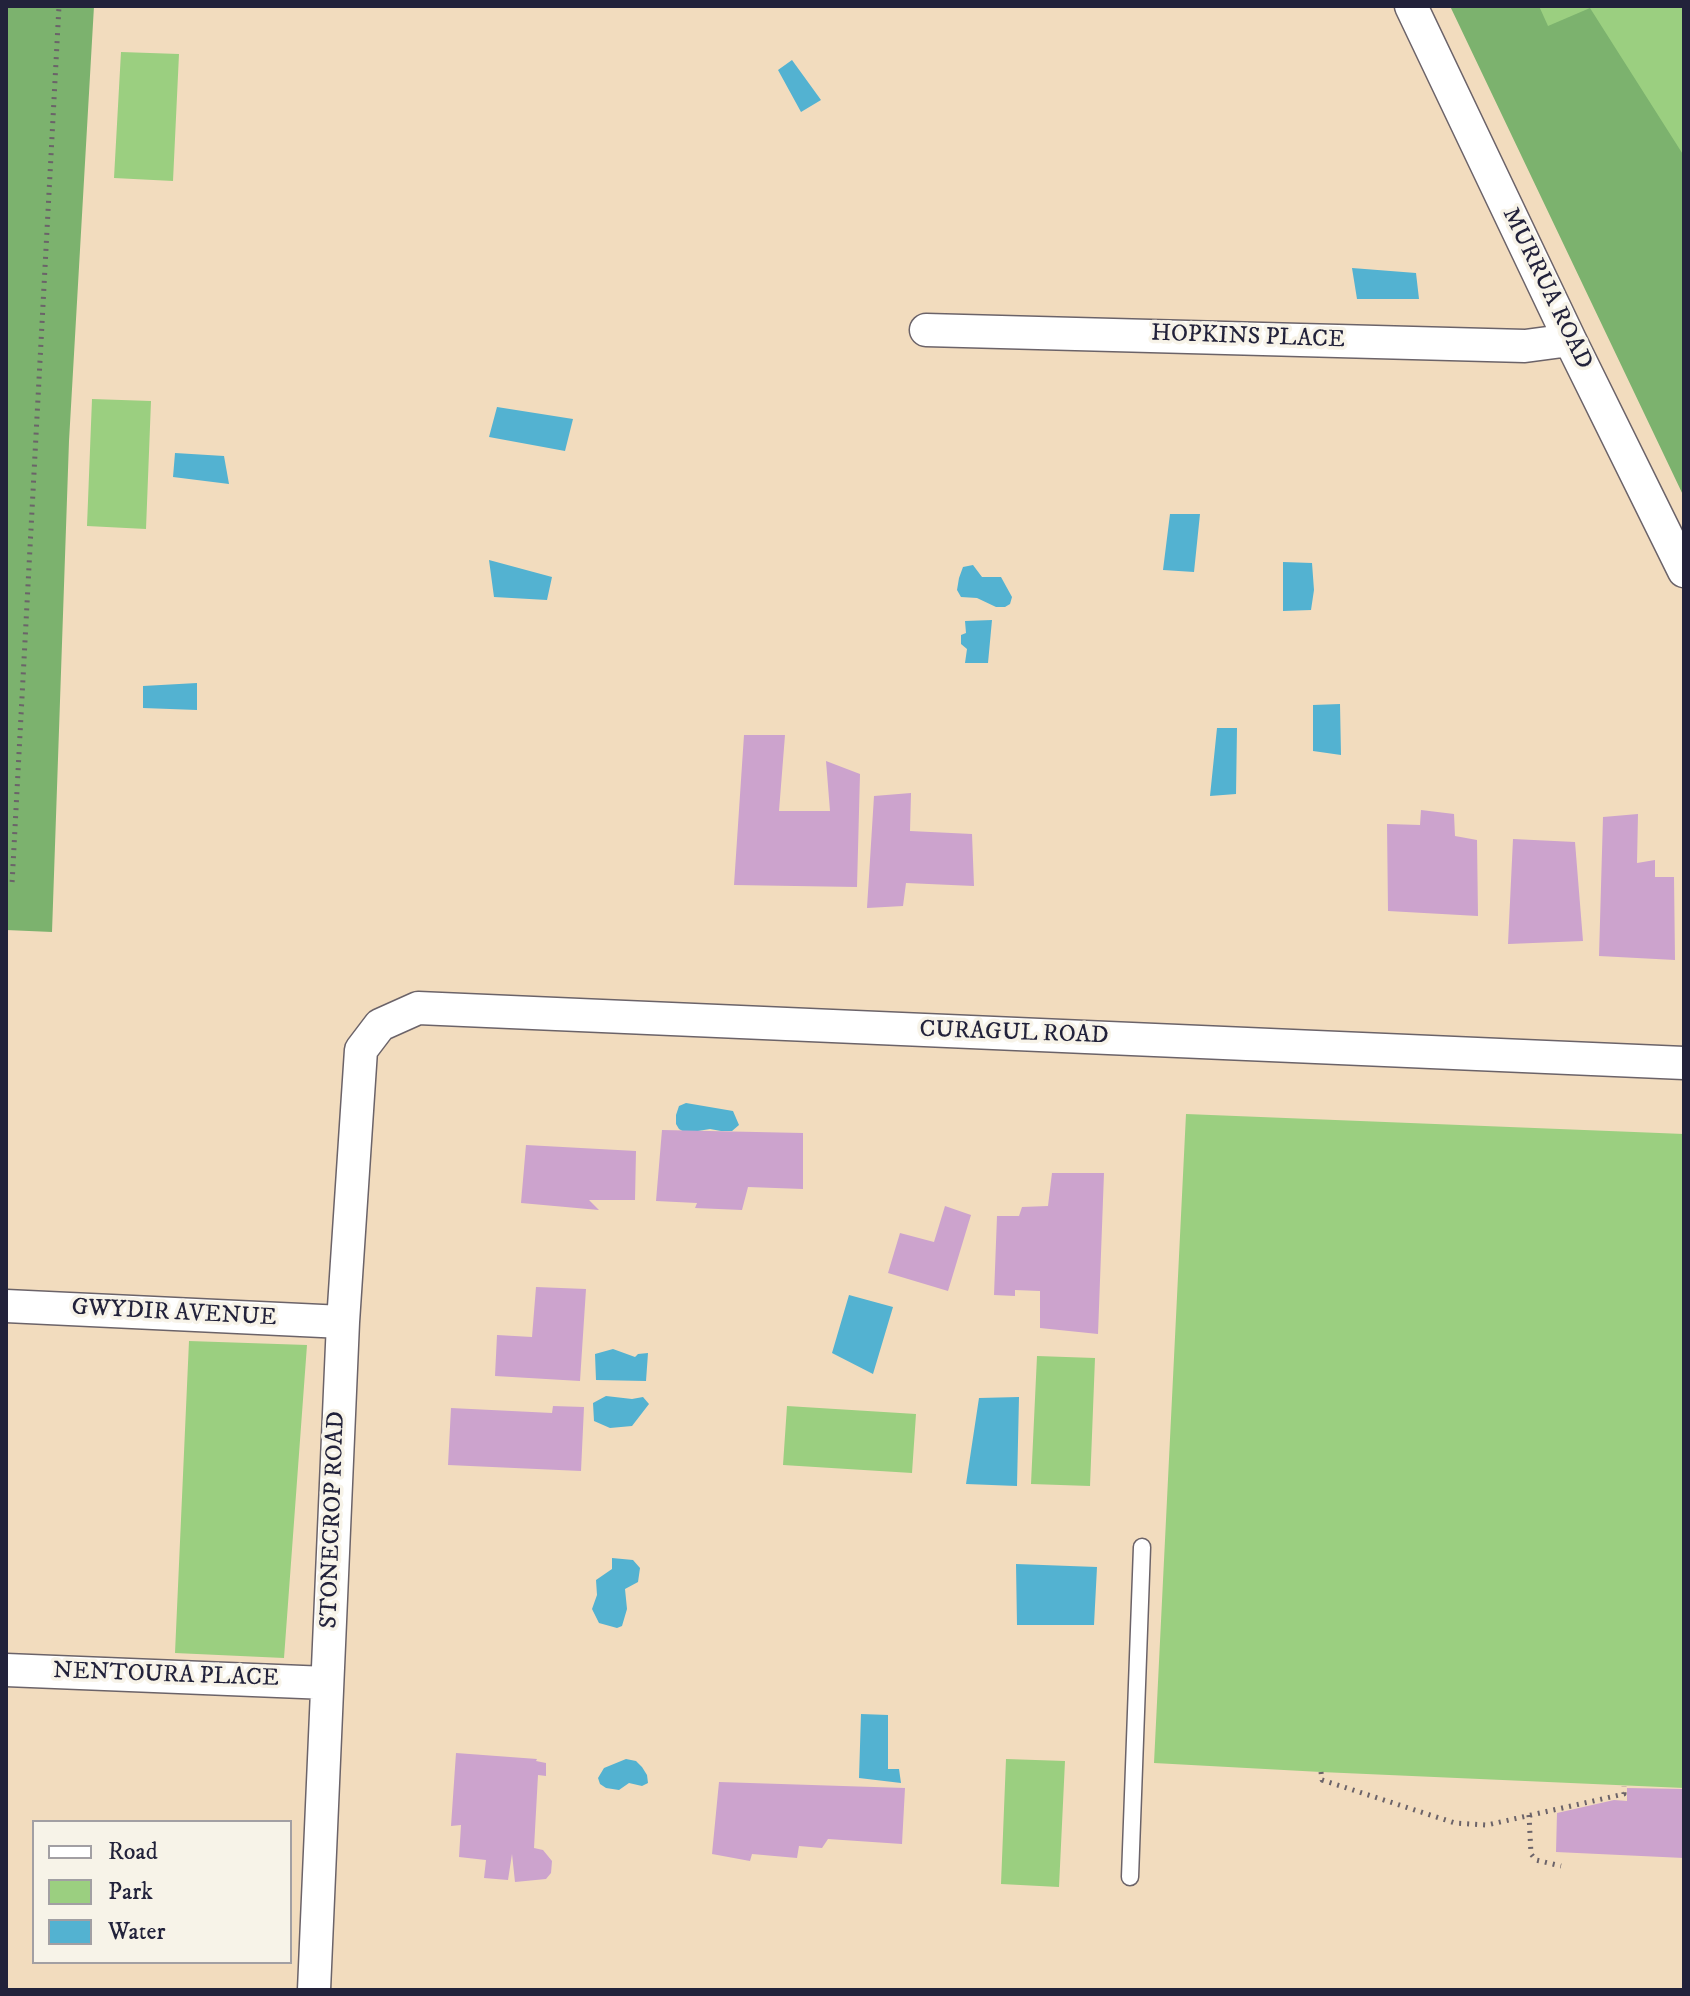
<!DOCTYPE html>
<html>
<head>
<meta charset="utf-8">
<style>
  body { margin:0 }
  #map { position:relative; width:1690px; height:1996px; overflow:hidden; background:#f2dcbe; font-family:"IM FELL DW Pica",serif }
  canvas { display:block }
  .frame { position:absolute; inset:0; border:8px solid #22223b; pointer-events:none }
  .legend { position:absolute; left:32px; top:1820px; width:260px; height:144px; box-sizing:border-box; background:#f7f3e8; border:2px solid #a29fa3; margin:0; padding:10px 14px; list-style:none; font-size:24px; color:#22223b }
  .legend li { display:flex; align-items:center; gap:16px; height:40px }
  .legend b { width:40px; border:2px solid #a29fa3 }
</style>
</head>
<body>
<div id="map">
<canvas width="1690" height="1996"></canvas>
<div class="frame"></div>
<ul class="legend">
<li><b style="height:10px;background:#fff"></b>Road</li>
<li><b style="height:22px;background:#9bcf80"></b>Park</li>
<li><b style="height:22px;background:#53b2d1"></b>Water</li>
</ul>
</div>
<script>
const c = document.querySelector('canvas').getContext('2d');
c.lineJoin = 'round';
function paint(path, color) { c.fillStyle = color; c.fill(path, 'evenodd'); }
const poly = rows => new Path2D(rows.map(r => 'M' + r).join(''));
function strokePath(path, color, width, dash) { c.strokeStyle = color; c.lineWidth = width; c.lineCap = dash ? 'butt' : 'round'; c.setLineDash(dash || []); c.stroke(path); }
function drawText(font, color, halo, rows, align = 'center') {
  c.font = font + ' "IM FELL DW Pica",serif'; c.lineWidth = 7; c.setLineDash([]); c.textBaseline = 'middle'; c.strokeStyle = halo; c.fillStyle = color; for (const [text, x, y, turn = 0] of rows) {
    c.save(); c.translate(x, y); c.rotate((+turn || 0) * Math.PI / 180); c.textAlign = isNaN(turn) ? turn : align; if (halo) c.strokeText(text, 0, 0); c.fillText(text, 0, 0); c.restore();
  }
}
const green = poly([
  [1481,6,1684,6,1684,431],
  [121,52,179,54,173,181,114,178],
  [92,399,151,401,146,529,87,526],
  [1186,1114,1684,1134,1684,1788,1321,1772,1154,1763],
  [189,1341,307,1345,284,1658,175,1653],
  [1037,1356,1095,1358,1090,1486,1031,1484],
  [787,1406,916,1414,912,1473,783,1465],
  [1006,1759,1065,1761,1059,1887,1001,1884]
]);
const forest = poly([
  [6,6,94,6,69,441,52,932,6,930],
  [1450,6,1539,6,1548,26,1590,8,1684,156,1684,497]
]);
const water = poly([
  [792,60,821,100,801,112,778,70],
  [1352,268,1416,273,1419,299,1357,299],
  [497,407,573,419,565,451,489,437],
  [175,453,224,456,229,484,173,477],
  [1170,514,1200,514,1194,572,1163,570],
  [489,560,552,577,547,600,494,597],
  [1283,562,1312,563,1314,590,1311,610,1283,611],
  [973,565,982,577,1001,577,1012,597,1010,604,1005,607,996,607,977,598,961,597,957,590,959,578,963,567],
  [992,620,988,663,965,663,967,649,961,644,961,635,966,633,965,621],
  [197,683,197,710,143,708,143,686],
  [1340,704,1341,755,1313,751,1313,705],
  [1217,728,1237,728,1236,794,1210,796],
  [686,1103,733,1111,739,1125,732,1131,721,1131,710,1129,686,1133,679,1129,676,1124,676,1115,679,1106],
  [849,1295,893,1307,873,1374,832,1353],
  [613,1349,635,1357,638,1354,648,1353,646,1381,596,1380,595,1354],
  [606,1396,632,1399,643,1397,649,1404,632,1426,610,1428,594,1421,593,1403],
  [1019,1397,1017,1486,966,1484,979,1398],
  [612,1558,633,1560,640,1568,638,1582,625,1589,627,1609,622,1626,617,1628,599,1623,592,1609,597,1595,596,1580,612,1569],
  [1016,1564,1097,1567,1094,1625,1017,1625],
  [861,1714,888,1715,888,1769,899,1769,901,1783,859,1778],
  [626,1759,636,1761,642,1767,647,1775,648,1783,642,1786,629,1783,619,1790,606,1788,600,1784,598,1778,604,1768]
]);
const building = poly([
  [744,735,785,735,779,811,830,811,826,761,860,774,857,887,734,885],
  [911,793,910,831,972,834,974,886,906,883,903,906,867,908,874,796],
  [1421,810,1454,814,1455,836,1477,840,1478,916,1388,911,1387,824,1420,825],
  [1638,814,1637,863,1655,860,1655,877,1674,877,1675,960,1599,956,1603,817],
  [1513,839,1575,842,1583,941,1508,944],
  [662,1130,803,1133,803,1189,748,1187,742,1210,695,1208,697,1203,656,1201],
  [526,1145,636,1151,635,1200,589,1200,599,1210,521,1203],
  [1052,1173,1104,1173,1098,1334,1040,1328,1040,1291,1015,1290,1015,1296,994,1295,997,1216,1019,1216,1022,1207,1048,1206],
  [945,1206,971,1215,948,1291,888,1273,900,1233,934,1242],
  [536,1287,586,1289,580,1381,495,1376,497,1335,532,1337],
  [553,1406,584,1407,581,1471,448,1465,451,1408,552,1413],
  [456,1753,537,1759,536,1761,546,1763,546,1776,538,1775,534,1848,543,1850,552,1861,551,1873,546,1879,515,1882,512,1854,508,1880,484,1878,486,1860,459,1857,461,1825,451,1826],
  [719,1782,905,1788,902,1844,828,1839,822,1848,799,1846,797,1858,752,1854,750,1861,712,1854],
  [1627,1788,1684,1789,1684,1858,1556,1852,1557,1813,1614,1800,1627,1801]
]);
const path = poly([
  [6,884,12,884,59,6],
  [1321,1772,1322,1780,1455,1823,1487,1825,1624,1794,1624,1786],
  [1529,1815,1531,1854,1536,1860,1561,1866]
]);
const service = poly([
  [1130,1877,1142,1547]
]);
const minor = poly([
  [1411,6,1570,340,1684,571],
  [926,330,1525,346,1570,340],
  [6,1306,343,1322],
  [6,1670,327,1683],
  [314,1990,343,1322,361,1050,380,1025,418,1008,1684,1063]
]);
const streetNames = [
  ["MURRUA ROAD",1546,289,64],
  ["HOPKINS PLACE",1248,338,2],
  ["CURAGUL ROAD",1014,1034,2],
  ["GWYDIR AVENUE",174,1314,3],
  ["STONECROP ROAD",334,1520,-88],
  ["NENTOURA PLACE",166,1676,2]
];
paint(green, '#9bcf80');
paint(forest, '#7cb26e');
paint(water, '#53b2d1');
paint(building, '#cca3cd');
strokePath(service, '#6b6369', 19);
strokePath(minor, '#6b6369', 35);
strokePath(path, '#6b6369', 5, [2, 6]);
strokePath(service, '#fff', 16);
strokePath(minor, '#fff', 32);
drawText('24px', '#22223b', '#f7f3e8', streetNames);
</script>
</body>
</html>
